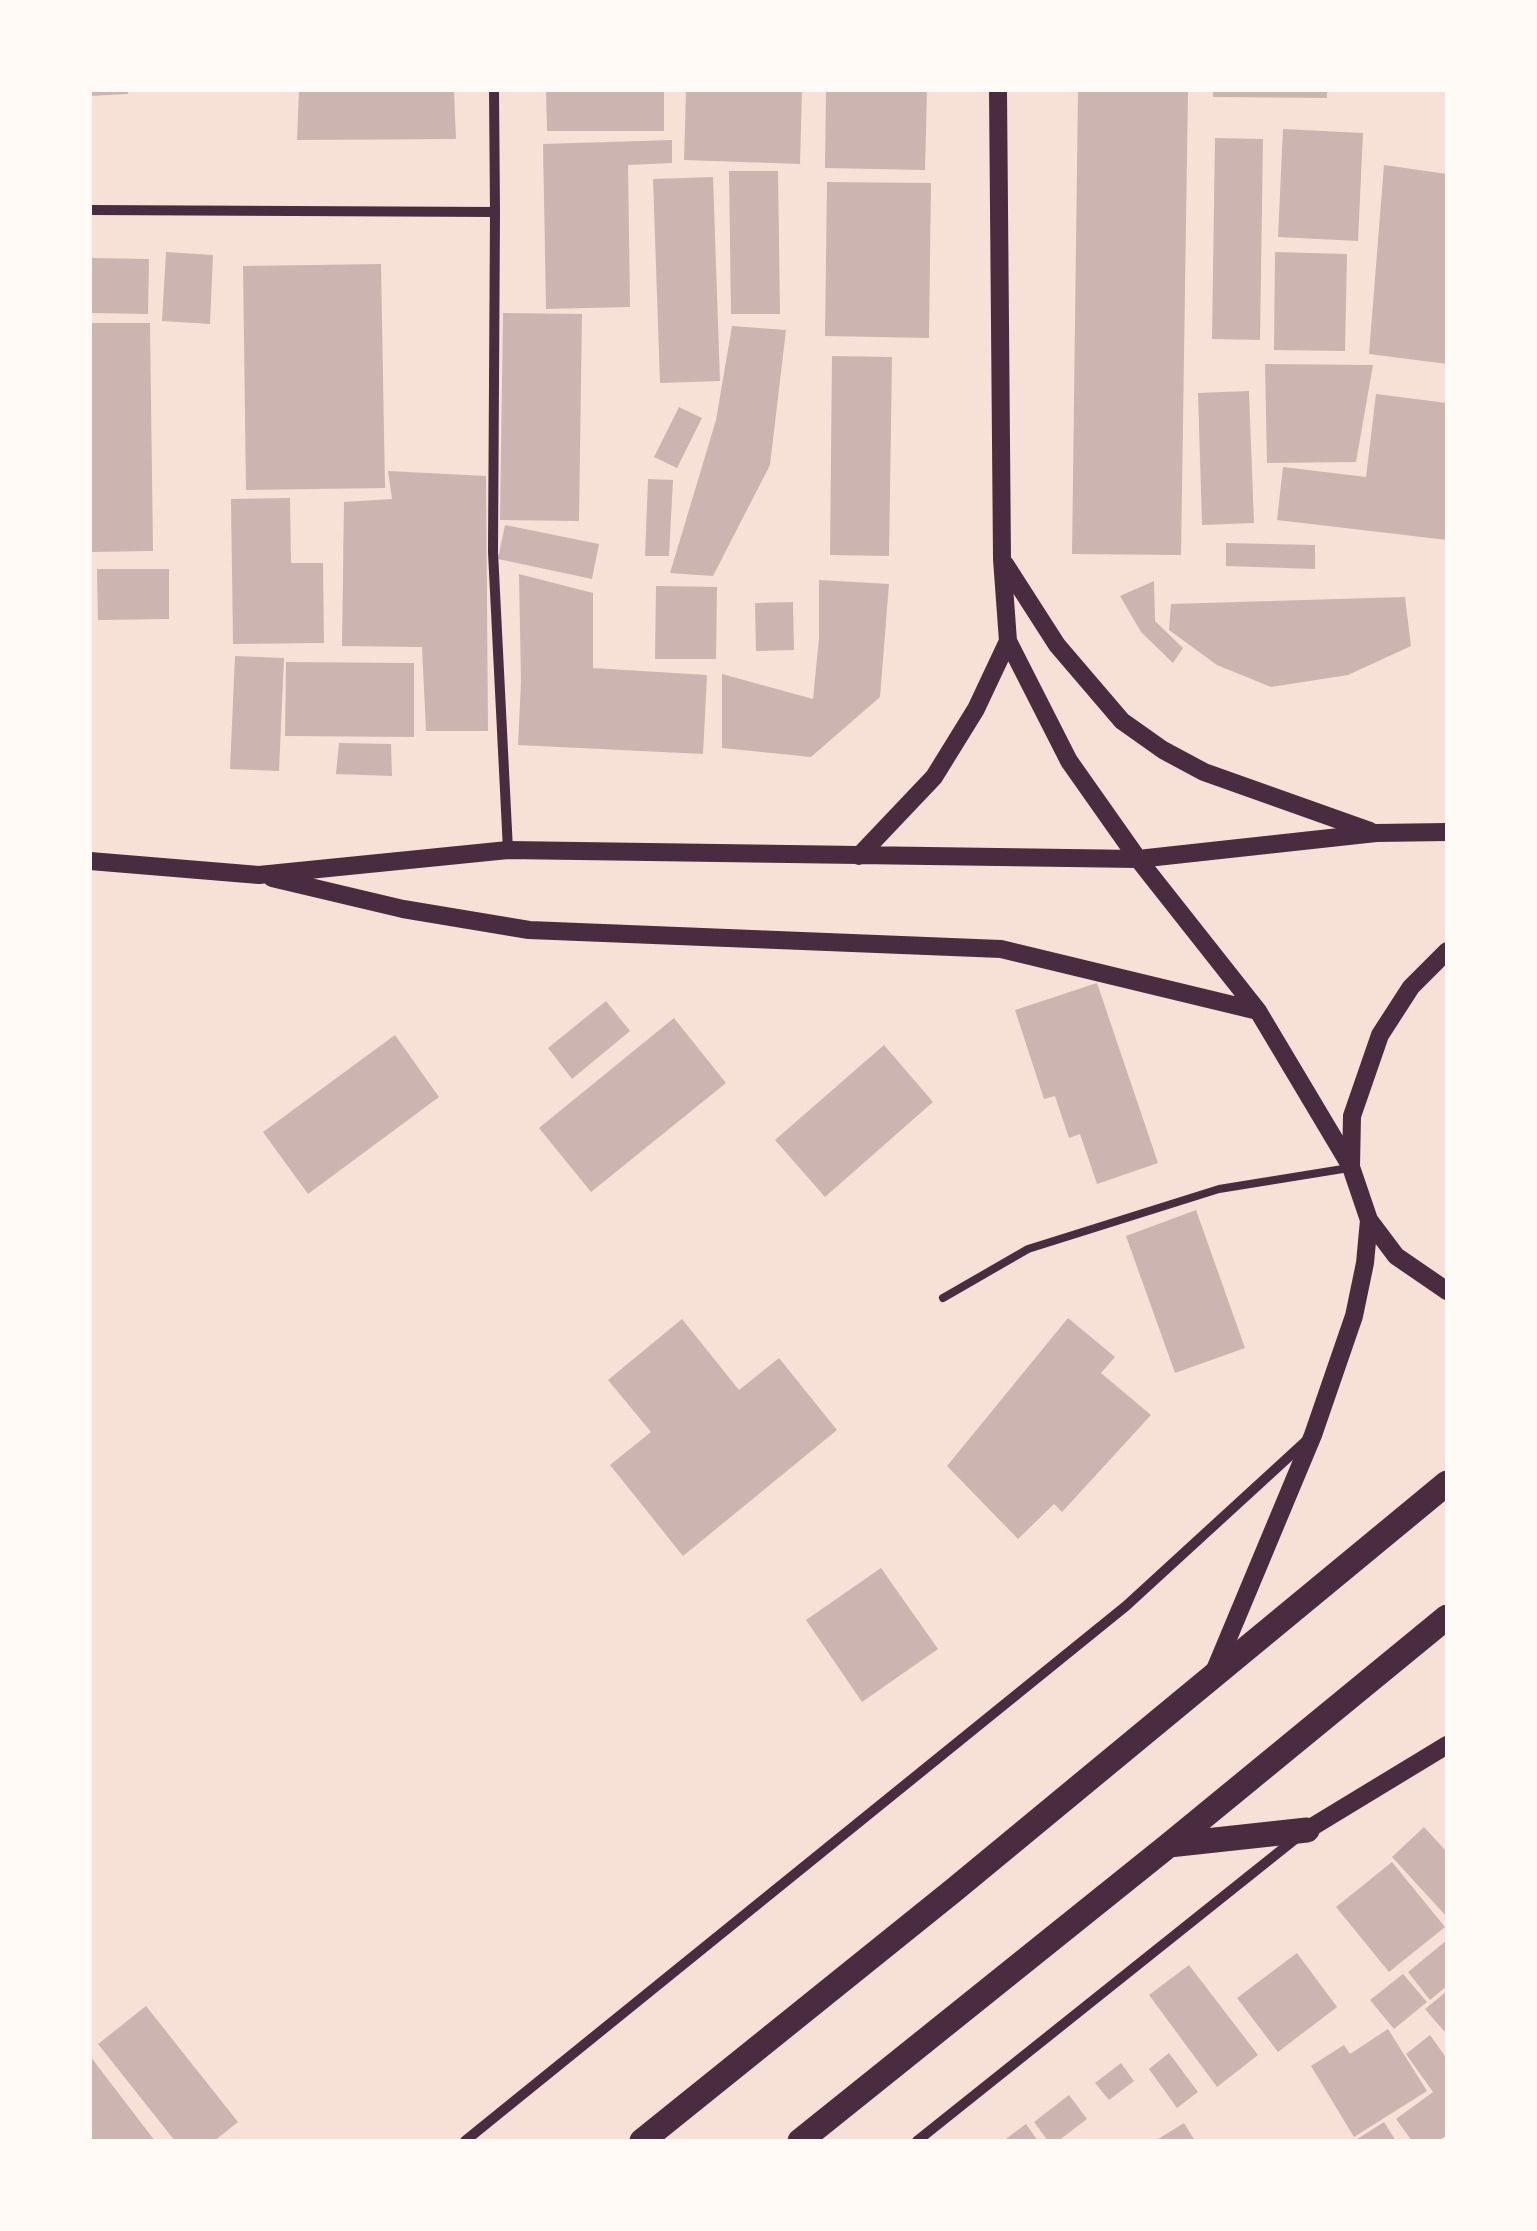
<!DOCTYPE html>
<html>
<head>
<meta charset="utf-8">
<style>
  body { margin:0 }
  #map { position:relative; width:1537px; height:2231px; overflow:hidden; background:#f7e1d7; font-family:"PT Sans Narrow",sans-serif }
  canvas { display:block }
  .frame { position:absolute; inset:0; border:92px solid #fffaf5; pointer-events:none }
</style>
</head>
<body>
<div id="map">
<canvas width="1537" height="2231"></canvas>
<div class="frame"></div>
</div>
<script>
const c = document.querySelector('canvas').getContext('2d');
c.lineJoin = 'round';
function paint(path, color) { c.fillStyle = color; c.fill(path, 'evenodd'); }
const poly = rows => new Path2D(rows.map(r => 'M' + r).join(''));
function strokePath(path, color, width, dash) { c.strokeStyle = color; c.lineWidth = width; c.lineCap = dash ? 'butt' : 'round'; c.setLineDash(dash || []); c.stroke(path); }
const building = poly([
  [90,90,128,90,128,94,90,96],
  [299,90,454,90,456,139,297,140],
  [546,90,664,90,664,131,547,131],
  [686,90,802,90,800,164,684,160],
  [826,90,927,90,925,170,825,168],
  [1078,90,1188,90,1181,555,1072,554],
  [1213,90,1327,90,1327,98,1213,97],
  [1283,129,1363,133,1358,241,1278,237],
  [1215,138,1263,139,1260,340,1212,339],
  [672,140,672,163,628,165,630,307,546,309,543,144],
  [1384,165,1447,174,1447,364,1369,354],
  [729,171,778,171,780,314,731,314],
  [713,177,720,381,660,383,653,179],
  [827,182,931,183,929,338,825,336],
  [166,252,213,255,210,324,162,321],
  [1275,252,1347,254,1345,351,1274,350],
  [90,258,149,259,148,314,90,313],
  [381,264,385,488,246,490,243,266],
  [503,313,582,314,579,521,500,520],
  [90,323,150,323,153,551,90,552],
  [732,326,786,330,770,465,713,576,670,573,716,420],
  [832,356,892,357,889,556,830,555],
  [1265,364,1373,365,1356,462,1267,463],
  [1249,391,1254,523,1202,525,1198,393],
  [1376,394,1447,403,1447,540,1277,520,1283,467,1366,477],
  [679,407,702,418,677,468,654,457],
  [388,471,486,476,488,731,426,731,422,647,342,646,344,502,392,499],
  [648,479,673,480,669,556,645,556],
  [290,498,291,563,323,563,324,643,233,644,231,499],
  [505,525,599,544,592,579,498,559],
  [1226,543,1315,545,1315,569,1226,566],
  [97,569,169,569,169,619,98,620],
  [519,574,593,593,593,668,707,675,703,754,518,745,521,682],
  [819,580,889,584,880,697,811,757,722,748,722,674,813,699,819,638],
  [1154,581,1155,621,1183,648,1173,663,1141,632,1120,596],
  [656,586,717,587,716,659,655,659],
  [1405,597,1411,646,1348,675,1271,687,1217,665,1169,630,1171,604],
  [793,602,794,650,756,651,755,603],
  [235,656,284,658,279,771,230,769],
  [286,662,414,663,414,737,285,736],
  [339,743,391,744,392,776,336,774],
  [1097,983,1158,1163,1097,1184,1080,1134,1069,1138,1055,1096,1044,1099,1015,1010],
  [606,1001,630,1031,572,1079,548,1048],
  [674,1018,726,1083,591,1192,539,1128],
  [395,1035,439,1097,308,1194,263,1132],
  [884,1045,933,1102,825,1197,775,1140],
  [1196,1210,1245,1348,1175,1373,1126,1236],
  [1068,1318,1115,1357,1101,1373,1151,1415,1062,1512,1054,1504,1018,1539,947,1466],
  [682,1319,739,1390,779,1358,837,1430,683,1556,610,1465,651,1432,608,1380],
  [881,1568,938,1649,862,1702,806,1620],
  [1424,1827,1447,1852,1447,1917,1392,1857],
  [1392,1862,1445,1927,1389,1972,1336,1907],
  [1447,1940,1447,1986,1430,2000,1408,1972],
  [1297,1953,1337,2007,1278,2052,1237,1998],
  [1189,1965,1258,2055,1217,2087,1149,1995],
  [1403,1974,1427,2002,1394,2029,1370,2000],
  [1447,1991,1447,2029,1444,2031,1425,2009],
  [146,2006,238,2122,214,2141,175,2141,98,2044],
  [1388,2029,1427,2091,1354,2137,1311,2066,1344,2045,1350,2054],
  [1430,2035,1447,2059,1447,2135,1438,2141,1412,2141,1396,2119,1433,2092,1406,2054],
  [1169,2053,1198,2092,1177,2108,1149,2069],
  [90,2056,155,2141,90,2141],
  [1121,2063,1134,2081,1109,2100,1095,2083],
  [1069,2095,1087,2119,1058,2141,1048,2141,1034,2122],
  [1384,2122,1396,2141,1354,2141],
  [1184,2123,1195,2141,1155,2141],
  [1026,2124,1038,2141,1003,2141]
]);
const service = poly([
  [943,1298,1028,1249,1219,1189,1349,1168]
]);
const minor = poly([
  [90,210,495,212,494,90],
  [495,212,493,552,508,850],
  [465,2141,1126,1606,1305,1442],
  [917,2141,1299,1836]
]);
const tertiary = poly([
  [998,90,1002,559,1008,641,1069,761,1138,859,1258,1011,1351,1167,1369,1220,1396,1256,1447,1291],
  [1005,564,1057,645,1122,721,1163,750,1204,772,1370,831],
  [859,856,934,777,976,709,1008,641],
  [90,861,259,875,508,850,1138,859,1376,833,1447,832],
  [272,878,403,909,529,930,1001,949,1258,1011],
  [1351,1166,1352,1116,1380,1035,1411,987,1447,951],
  [1214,1672,1313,1435,1354,1316,1365,1263,1369,1220],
  [1307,1830,1447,1745]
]);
const primary = poly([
  [1169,1845,1307,1830],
  [642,2141,954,1890,1447,1483],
  [800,2141,1169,1845,1447,1617]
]);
paint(building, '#ccb4b1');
strokePath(service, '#4a2c40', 8);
strokePath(minor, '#4a2c40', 10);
strokePath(tertiary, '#4a2c40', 18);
strokePath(primary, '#4a2c40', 25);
</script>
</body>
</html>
